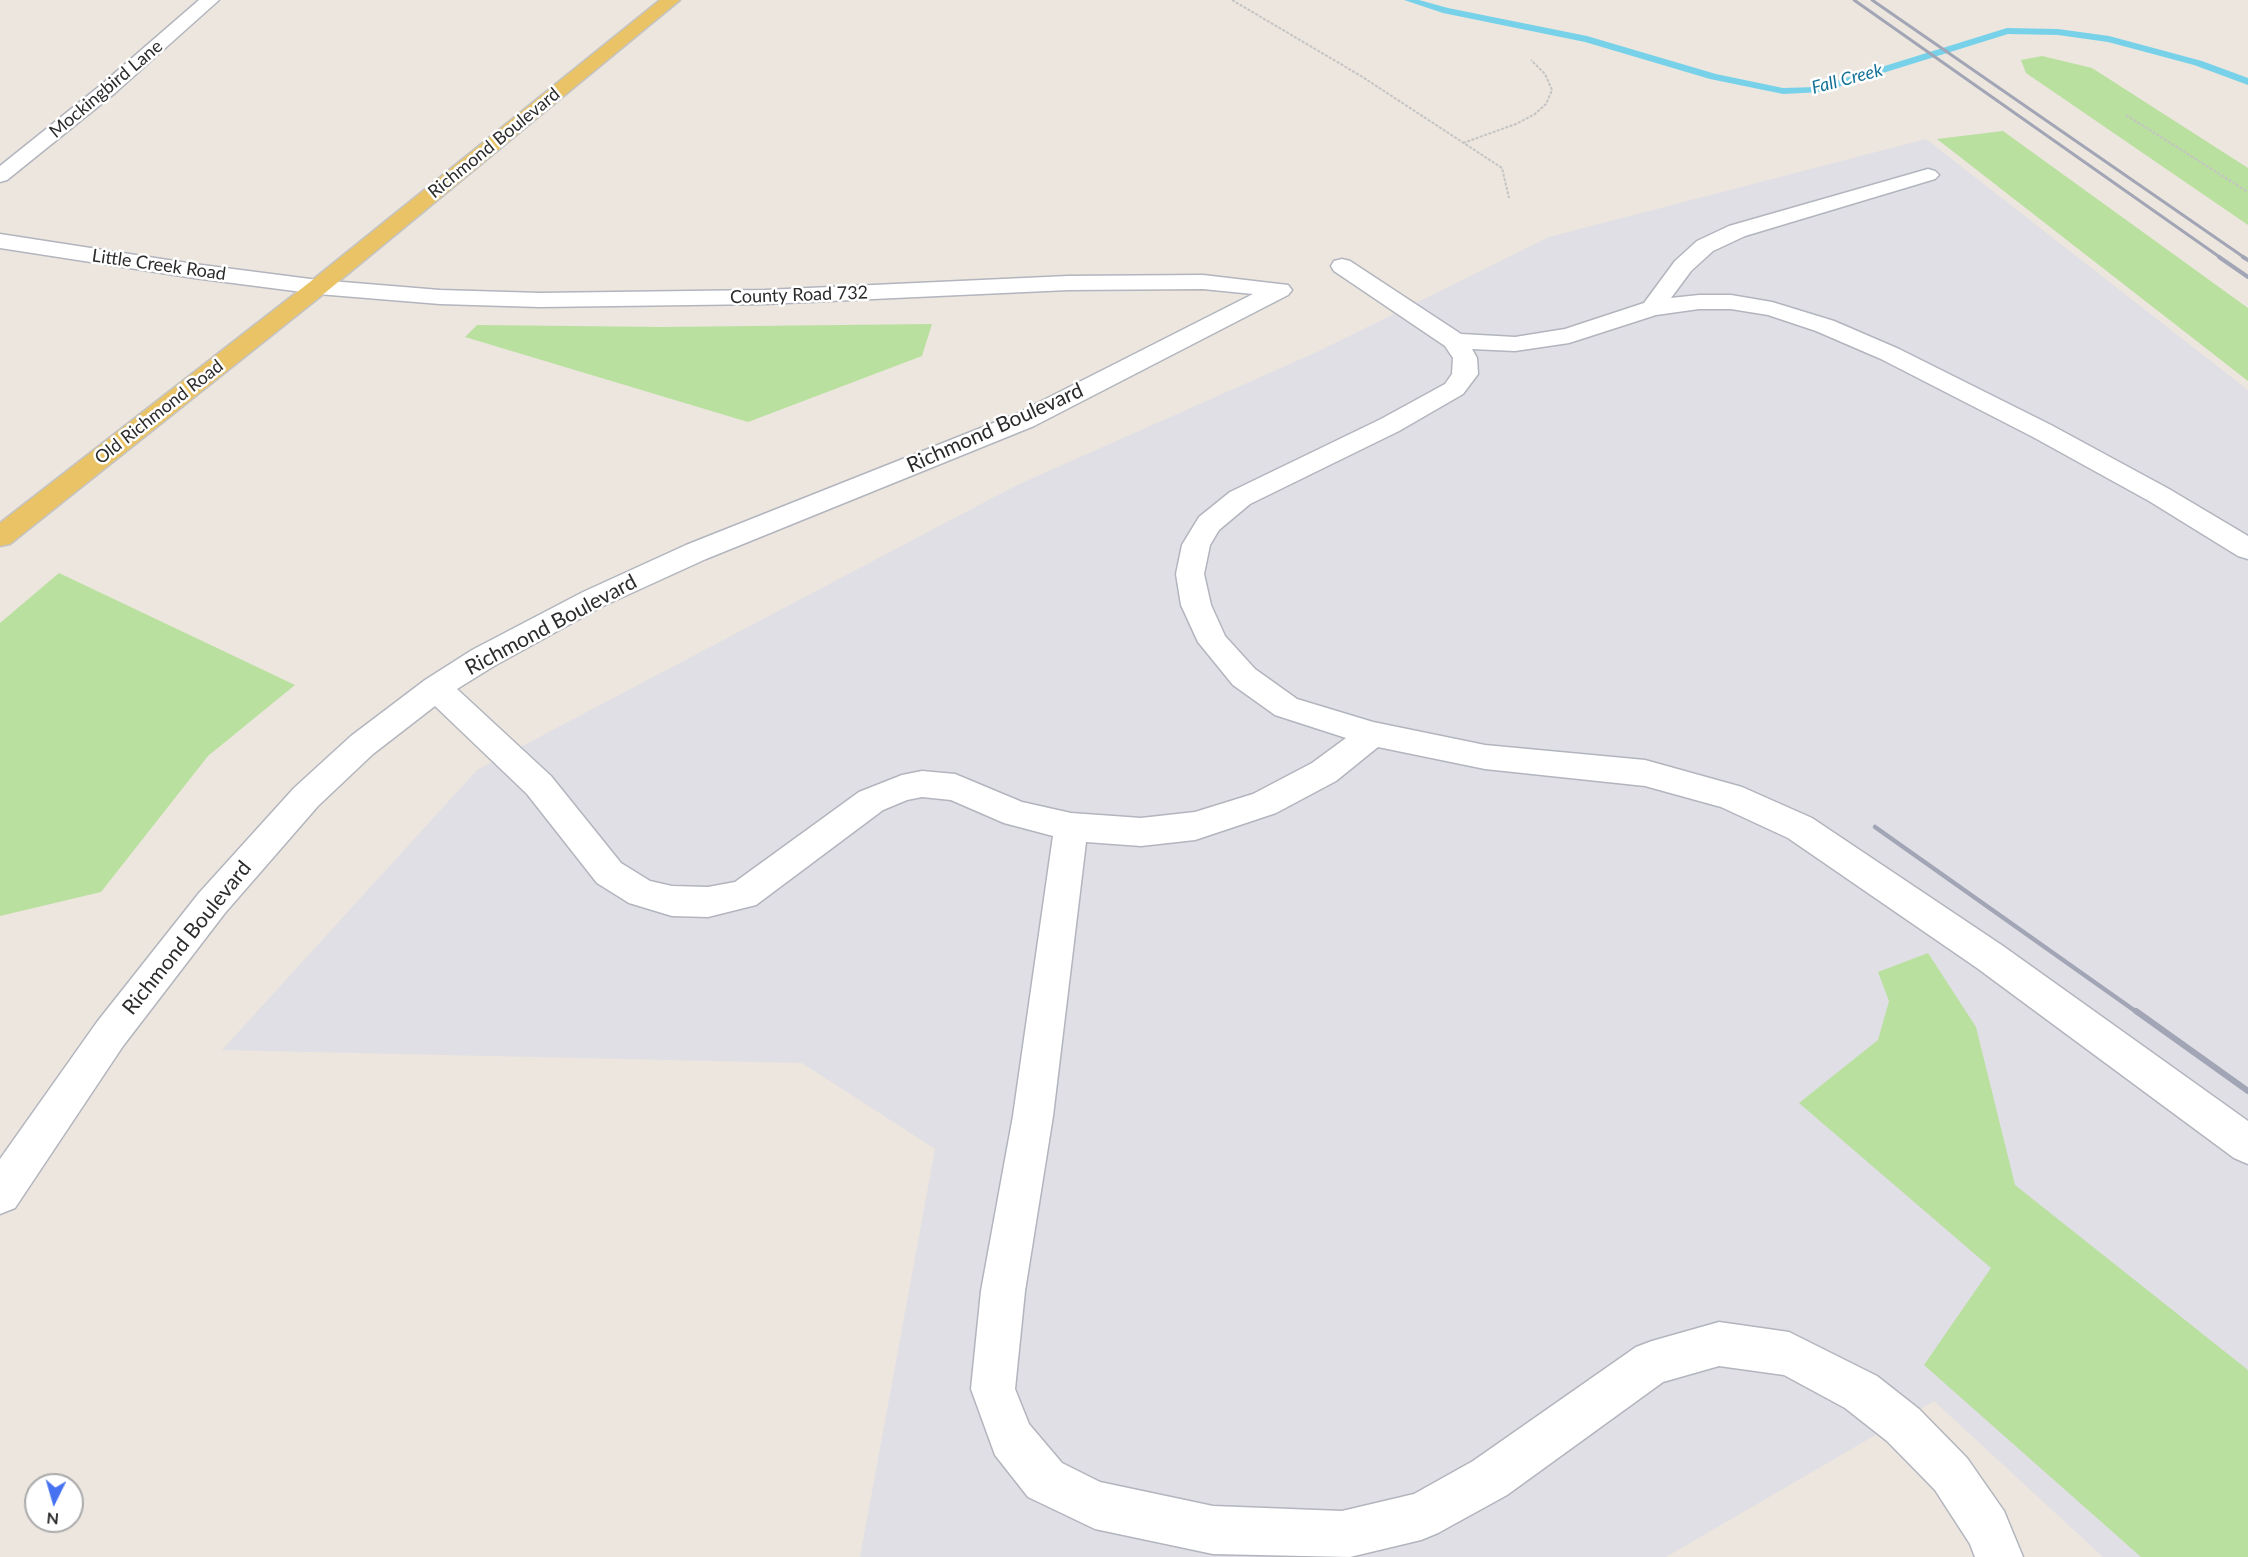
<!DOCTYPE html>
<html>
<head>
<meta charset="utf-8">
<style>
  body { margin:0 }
  #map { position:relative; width:2248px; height:1557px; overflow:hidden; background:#ece6de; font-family:Lato,sans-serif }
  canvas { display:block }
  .north { position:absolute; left:24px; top:1473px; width:60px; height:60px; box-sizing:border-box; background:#fff; border:2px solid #aaa; border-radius:50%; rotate:185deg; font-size:16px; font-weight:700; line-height:24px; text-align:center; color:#2b2b2b }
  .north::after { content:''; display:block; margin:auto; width:21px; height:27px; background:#4671f1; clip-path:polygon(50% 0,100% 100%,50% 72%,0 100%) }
</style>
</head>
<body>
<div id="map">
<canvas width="2248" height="1557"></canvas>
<div class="north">N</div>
</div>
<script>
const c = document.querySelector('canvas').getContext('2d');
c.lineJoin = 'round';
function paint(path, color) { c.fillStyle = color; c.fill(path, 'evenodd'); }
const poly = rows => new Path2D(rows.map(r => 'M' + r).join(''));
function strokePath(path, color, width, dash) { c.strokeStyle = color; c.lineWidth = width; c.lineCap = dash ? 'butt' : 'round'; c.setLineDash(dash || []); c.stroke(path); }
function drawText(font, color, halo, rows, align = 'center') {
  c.font = font + ' Lato,sans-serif'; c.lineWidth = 5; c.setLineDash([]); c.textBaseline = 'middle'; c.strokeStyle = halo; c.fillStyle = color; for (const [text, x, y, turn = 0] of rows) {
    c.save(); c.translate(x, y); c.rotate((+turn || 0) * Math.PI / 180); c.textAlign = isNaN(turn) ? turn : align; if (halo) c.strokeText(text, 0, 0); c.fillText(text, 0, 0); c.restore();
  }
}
const industrial = poly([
  [1926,139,2248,390,2248,1557,2103,1557,1934,1401,1666,1557,860,1557,935,1149,802,1063,222,1050,477,770,1017,485,1319,351,1549,237]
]);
const green = poly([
  [2042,56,2092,68,2248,168,2248,225,2026,73,2021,60],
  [2003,131,2248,308,2248,381,1937,139],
  [932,324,922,356,748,422,465,337,477,325,663,327],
  [59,573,295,685,208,756,101,892,0,916,0,623],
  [1928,953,1976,1027,2015,1185,2248,1370,2248,1557,2141,1557,1924,1365,1991,1268,1799,1103,1878,1040,1889,1001,1878,972]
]);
const stream = poly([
  [1404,0,1419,0,1448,8,1587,36,1716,74,1783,88,1817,87,2007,28,2058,29,2109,36,2202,61,2248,78,2248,85,2194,65,2108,42,2058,35,2008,34,1822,92,1783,94,1710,79,1585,42,1443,13,1404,0]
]);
const path = poly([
  [1232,0,1361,76,1502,168,1509,198],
  [2126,115,2248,192],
  [1463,143,1516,124,1535,114,1546,104,1552,90,1545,74,1531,60]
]);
const minor = poly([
  [199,0,219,0,115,93,7,180,0,182,0,166,101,85,199,0],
  [1928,169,1935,171,1939,175,1935,179,1745,236,1713,251,1691,271,1671,298,1699,295,1731,295,1772,302,1834,321,1899,349,2051,425,2169,489,2248,536,2248,559,2238,556,2149,501,2033,437,1881,359,1816,331,1768,315,1731,309,1699,309,1656,315,1569,343,1515,351,1472,349,1477,358,1478,374,1463,394,1399,431,1250,504,1219,530,1210,545,1204,574,1211,605,1225,636,1255,669,1297,699,1373,722,1485,745,1645,760,1742,787,1812,818,2003,946,2248,1121,2248,1164,2234,1158,1977,968,1788,838,1721,807,1645,786,1485,769,1378,747,1336,781,1276,813,1195,840,1141,846,1086,842,1053,1116,1025,1291,1015,1389,1029,1424,1062,1463,1100,1482,1213,1506,1342,1511,1414,1494,1473,1461,1636,1347,1652,1341,1719,1322,1789,1332,1877,1376,1919,1409,1967,1458,2004,1511,2023,1557,1975,1557,1970,1544,1935,1490,1887,1441,1845,1408,1784,1375,1719,1366,1663,1382,1507,1495,1438,1533,1421,1540,1350,1557,1213,1554,1095,1529,1028,1497,995,1455,971,1389,981,1291,1013,1116,1053,836,1004,823,951,800,922,797,907,800,883,810,756,905,708,917,672,916,629,903,597,883,527,794,435,706,373,754,318,806,225,913,123,1046,15,1208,0,1214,0,1159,97,1022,199,893,294,788,351,736,425,680,472,650,583,592,686,545,1016,414,1253,294,1203,289,1068,290,765,304,540,307,440,304,318,294,194,278,0,248,0,234,194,264,318,280,440,290,540,293,765,290,1068,276,1203,275,1288,285,1292,290,1288,295,1034,426,706,559,603,606,494,666,457,689,551,776,621,863,650,881,672,886,708,887,735,882,859,792,902,775,922,771,955,774,1022,802,1071,813,1141,818,1195,812,1253,794,1312,763,1346,738,1275,715,1233,685,1198,642,1181,605,1176,574,1182,545,1199,517,1230,492,1381,419,1445,384,1452,374,1453,358,1445,346,1334,271,1331,266,1334,261,1342,259,1350,261,1461,334,1515,337,1565,329,1644,303,1675,261,1697,241,1729,226,1928,169]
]);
const major = poly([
  [660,0,680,0,326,292,10,544,0,546,0,523,310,282,660,0]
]);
const railFar3 = poly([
  [1854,0,2221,258],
  [1872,0,2245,258]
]);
const railFar2 = poly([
  [2219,257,2248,277],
  [2243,257,2248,260]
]);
const railFar1 = poly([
  [1875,827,2138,1013]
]);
const rail = poly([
  [2136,1011,2248,1091]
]);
const farWaternames = [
  ["Fall Creek",1847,79,-15]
];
const farStreetnames = [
  ["Mockingbird Lane",106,89,-40],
  ["Richmond Boulevard",494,143,-39],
  ["Little Creek Road",159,265,8],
  ["County Road 732",799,295,-2],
  ["Old Richmond Road",159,412,-38]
];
const streetNames = [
  ["Richmond Boulevard",995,428,-24],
  ["Richmond Boulevard",551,625,-28],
  ["Richmond Boulevard",187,938,-51]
];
paint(industrial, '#e0dfe5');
paint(green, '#b9e09e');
paint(stream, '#77d2e9');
strokePath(minor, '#b2b5be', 3);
strokePath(major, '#c4c4c4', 3);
strokePath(path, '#c4c4c4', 2, [3, 1.5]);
paint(minor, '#fff');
paint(major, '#eac366');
strokePath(railFar3, '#a1a5b5', 3);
strokePath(railFar2, '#a1a5b5', 4);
strokePath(railFar1, '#a1a5b5', 4.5);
strokePath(rail, '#a1a5b5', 6);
drawText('italic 18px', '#147297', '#fff', farWaternames);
drawText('18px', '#2b2b2b', '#fff', farStreetnames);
drawText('21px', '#2b2b2b', '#fff', streetNames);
</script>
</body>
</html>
